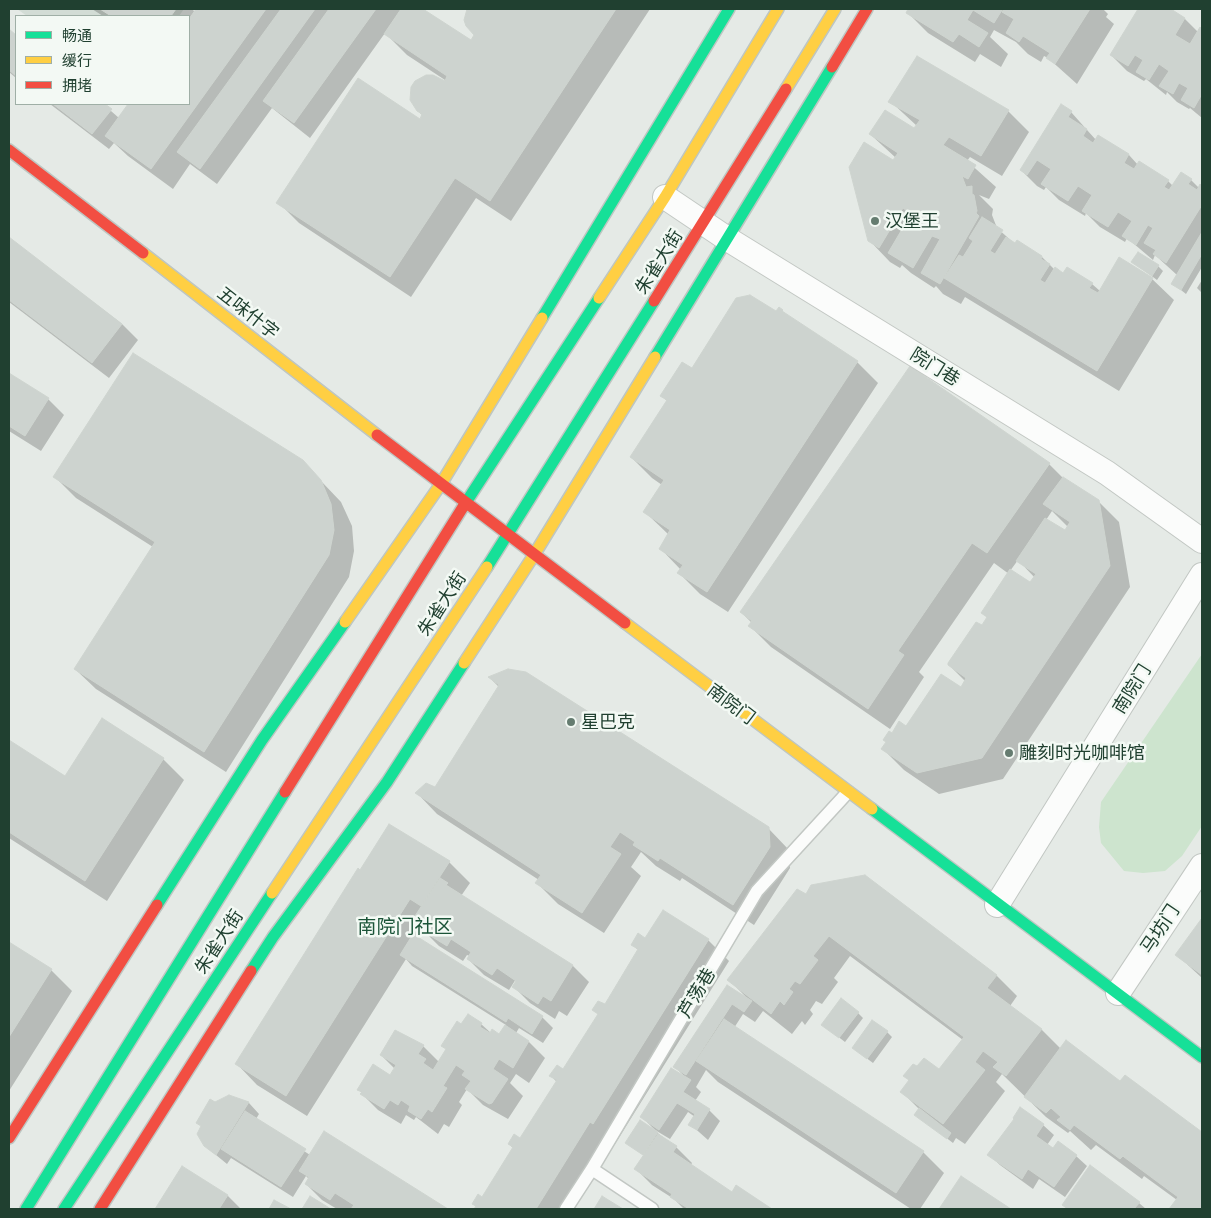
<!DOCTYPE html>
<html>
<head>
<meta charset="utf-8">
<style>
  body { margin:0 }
  #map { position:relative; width:1211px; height:1218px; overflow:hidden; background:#e5eae6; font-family:Lato,"Noto Sans SC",sans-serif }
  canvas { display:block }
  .frame { position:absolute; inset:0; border:10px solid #204030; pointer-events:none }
  .legend { position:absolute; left:15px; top:15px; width:175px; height:90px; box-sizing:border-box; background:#f3f9f4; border:1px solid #9fafa6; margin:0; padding:6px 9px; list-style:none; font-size:15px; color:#204030 }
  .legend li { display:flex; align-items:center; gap:10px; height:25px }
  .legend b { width:25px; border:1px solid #9fafa6 }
</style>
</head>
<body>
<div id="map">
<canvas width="1211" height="1218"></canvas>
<div class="frame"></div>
<ul class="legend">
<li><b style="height:6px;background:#16e098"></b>畅通</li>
<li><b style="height:6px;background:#ffcf43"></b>缓行</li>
<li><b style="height:6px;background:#f24e42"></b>拥堵</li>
</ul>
</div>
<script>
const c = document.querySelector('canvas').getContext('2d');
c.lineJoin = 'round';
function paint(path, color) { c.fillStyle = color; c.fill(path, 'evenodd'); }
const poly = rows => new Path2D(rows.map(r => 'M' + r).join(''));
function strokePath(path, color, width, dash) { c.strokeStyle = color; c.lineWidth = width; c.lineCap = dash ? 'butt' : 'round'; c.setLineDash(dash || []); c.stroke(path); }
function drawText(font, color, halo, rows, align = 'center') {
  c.font = font + ' Lato,"Noto Sans SC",sans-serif'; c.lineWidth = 5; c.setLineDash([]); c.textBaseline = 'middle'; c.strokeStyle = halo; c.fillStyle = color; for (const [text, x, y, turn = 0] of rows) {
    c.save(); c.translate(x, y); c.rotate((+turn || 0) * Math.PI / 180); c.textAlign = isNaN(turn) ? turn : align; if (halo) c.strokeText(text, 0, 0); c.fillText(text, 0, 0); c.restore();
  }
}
const built = poly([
  [17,9,184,9,179,16,27,16]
]);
const green = poly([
  [1202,654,1202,826,1182,856,1165,871,1143,873,1124,871,1101,843,1099,827,1101,802]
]);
const shadow = poly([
  [92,9,192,9,195,12,198,9,421,9,471,42,476,35,465,20,468,9,650,9,511,221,476,198,411,297,299,223,278,202,420,120,423,116,418,111,445,80,407,55,385,33,310,138,272,108,217,184,190,164,173,189,128,156,114,143,109,149,50,104,103,104,119,118,130,104,189,104,189,16,103,16],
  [909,9,1103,9,1108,14,1106,17,1114,24,1077,84,1048,58,1044,56,1041,62,1028,54,1016,42,994,30,990,37,1008,54,1001,67,980,54,975,62,928,33,907,12],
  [1139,9,1168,9,1185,19,1198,32,1200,29,1202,30,1202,118,1190,108,1189,109,1177,102,1167,92,1166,95,1146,79,1144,81,1127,71,1111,55],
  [9,31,16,37,16,78,9,72],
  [918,57,1008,111,1029,132,1002,176,970,157,967,161,996,187,989,199,979,195,993,209,992,215,997,228,1015,244,1041,256,1055,270,1092,284,1100,291,1150,277,1174,300,1119,391,965,297,961,304,943,294,936,286,934,288,911,273,902,265,900,268,890,262,869,240,896,158,870,134,915,129,917,126,890,101],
  [1071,112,1096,140,1098,137,1129,155,1138,165,1168,181,1173,186,1191,180,1199,188,1202,187,1202,267,1186,294,1172,283,1177,275,1155,255,1153,260,1127,238,1125,242,1100,227,1086,213,1085,216,1059,200,1046,187,1044,190,1037,186,1021,170],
  [9,238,122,324,138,340,109,378,9,302],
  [1133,262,1158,266,1163,271,1157,280],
  [1202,280,1202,293,1197,288],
  [782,311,789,317,857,362,878,383,728,612,700,594,679,573,681,570,660,548,669,535,645,512,662,485,652,478,631,457,667,401,662,396,692,369],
  [9,374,48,399,64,415,41,451,9,431],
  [302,461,341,502,352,526,354,551,349,577,226,772,96,689,75,669,153,547,76,498,55,477],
  [1049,464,1064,479,1098,501,1119,522,1130,587,1003,779,939,794,904,770,883,749,892,735,961,688,966,682,949,665,982,627,988,618,982,613,1009,574,994,563,919,672,924,677,890,729,771,647,750,626,752,623,741,612],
  [1052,511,1068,527,1065,532,1046,520],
  [1018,560,1035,578,1031,584,1010,571],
  [490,678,768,828,789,850,790,868,754,925,682,878,680,881,656,866,641,852,631,867,641,876,604,933,558,904,537,883,539,880,437,814,417,793,436,789,499,687],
  [9,741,66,777,163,759,184,780,107,901,9,838],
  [449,862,470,883,461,896,573,966,589,982,567,1016,559,1011,555,1019,530,1003,514,987,517,981,516,979,509,990,484,975,468,959,470,956,467,955,463,961,439,946,424,931,418,939,542,1017,553,1028,543,1043,519,1028,516,1033,529,1042,545,1058,529,1083,516,1074,510,1083,523,1096,508,1119,483,1105,467,1089,459,1102,462,1105,449,1127,444,1124,438,1134,416,1117,414,1120,406,1115,401,1124,378,1110,362,1094,359,1089,391,1077,395,1069,381,1055,423,1046,439,1062,462,1026,481,1024,491,1033,499,1036,506,1025,412,966,406,959,307,1116,257,1085,237,1064,361,871],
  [798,891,996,975,1017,996,1010,1006,1041,1029,1061,1049,1121,1083,1125,1076,1202,1134,1202,1209,1170,1209,1177,1200,1144,1176,1142,1179,1096,1145,1091,1150,1070,1131,1068,1133,1046,1117,1002,1074,996,1082,1005,1091,965,1144,956,1138,953,1143,915,1114,919,1109,902,1092,910,1081,905,1076,918,1068,940,1071,963,1040,850,956,834,978,838,982,822,1004,816,1001,810,1010,813,1014,805,1025,802,1021,792,1034,763,1011,755,1022,743,1014,734,1028,923,1152,944,1173,920,1209,911,1209,718,1082,706,1070,696,1087,701,1092,695,1101,709,1110,720,1121,708,1140,690,1124,695,1117,688,1112,670,1139,655,1130,642,1117,683,1075,675,1067,728,987,746,997,729,980],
  [1202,921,1202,978,1177,955],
  [646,940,708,940,729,961,615,1144,612,1142,570,1209,476,1209,477,1207,473,1204,483,1199,514,1149,509,1144,521,1140,557,1082,551,1076,564,1071,599,1015,594,1010,605,1006,639,951,632,944],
  [9,943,51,970,72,991,9,1091],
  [858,1013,863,1018,845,1042,828,1029],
  [887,1032,892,1037,873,1063,853,1048],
  [229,1096,249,1103,259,1114,256,1119,310,1155,325,1133,446,1209,337,1209,322,1200,306,1184,309,1179,306,1176,293,1197,231,1158,227,1164,205,1146,215,1103],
  [1016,1119,1043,1125,1054,1135,1047,1145,1053,1150,1076,1156,1087,1166,1065,1197,1039,1179,1033,1189,1000,1165,989,1155],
  [655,1131,676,1147,692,1163,690,1166,732,1194,737,1187,771,1209,684,1209,674,1199,652,1185,636,1169,645,1156,627,1143],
  [182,1168,228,1196,241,1209,157,1209],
  [961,1178,1009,1209,941,1209],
  [1139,1203,1146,1209,1068,1209,1063,1205]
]);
const building = poly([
  [100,9,176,9,171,16,111,16,100,9],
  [196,9,266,9,151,169,105,136,128,104,189,104,189,19,196,9],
  [281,9,315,9,200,169,177,152,281,9],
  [329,9,376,9,294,123,263,101,329,9],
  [401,9,423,9,471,40,474,35,466,26,464,20,467,9,616,9,490,201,455,178,390,277,276,203,358,78,420,119,422,114,417,111,410,100,411,87,415,81,426,75,433,75,445,81,447,76,384,34,401,9],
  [908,9,999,9,1002,10,994,23,973,10,967,20,988,33,979,47,959,34,953,42,906,13,908,9],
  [1004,9,1090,9,1055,64,1046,58,1050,53,1023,36,1019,42,1006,33,1014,19,1002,12,1004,9],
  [1138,9,1171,9,1185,18,1175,35,1190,44,1200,27,1202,29,1202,94,1194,108,1181,100,1188,88,1179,83,1173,94,1159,86,1169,71,1159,64,1149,80,1136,72,1143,60,1135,55,1128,66,1110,55,1138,9],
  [9,29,16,35,16,76,9,70,9,29],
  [917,56,1009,110,981,156,949,137,943,145,976,165,968,179,962,176,966,187,972,186,972,194,974,195,977,211,976,213,979,216,940,284,921,273,940,239,932,236,913,268,888,253,911,214,903,208,879,248,868,241,849,167,864,142,893,160,898,153,869,134,885,110,914,128,920,120,888,102,917,56],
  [53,104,105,104,112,109,92,134,53,104],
  [1061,104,1072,111,1068,117,1087,129,1083,136,1093,143,1098,135,1129,154,1124,163,1134,169,1139,161,1169,180,1164,187,1169,190,1181,172,1192,179,1188,184,1197,190,1200,184,1202,186,1202,205,1166,263,1153,254,1156,250,1144,243,1153,228,1148,225,1136,245,1122,236,1132,221,1118,212,1108,227,1082,211,1092,195,1078,186,1068,201,1041,184,1051,169,1037,160,1027,175,1020,170,1061,104],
  [982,217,1003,230,990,251,995,254,1006,237,1015,243,1017,240,1042,256,1041,259,1050,264,1040,280,1045,283,1055,267,1063,273,1067,267,1093,283,1089,288,1098,293,1119,257,1153,278,1097,371,944,278,959,255,963,257,973,241,969,238,982,217],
  [1202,232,1202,254,1181,290,1171,284,1202,232],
  [9,237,122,324,92,363,9,300,9,237],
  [1138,252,1159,265,1152,276,1131,262,1138,252],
  [750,295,776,311,779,307,783,310,782,311,858,361,707,592,677,573,683,565,659,549,670,530,643,512,664,480,630,457,667,400,660,396,682,362,692,368,736,298,750,295],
  [133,353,303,460,321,480,331,504,334,530,329,555,204,752,74,669,155,542,53,477,133,353],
  [910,366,1050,463,987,553,972,543,898,651,904,655,868,709,748,626,752,621,740,612,910,366],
  [9,373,49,398,25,436,9,426,9,373],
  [1063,477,1099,500,1110,566,982,758,917,773,881,749,886,742,883,740,889,731,892,733,899,721,906,726,941,674,961,687,966,678,948,665,948,663,976,622,982,625,987,617,981,613,1010,569,1030,582,1036,574,1016,561,1045,518,1065,530,1070,522,1043,504,1063,477],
  [508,669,526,672,769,827,770,847,733,905,660,858,658,861,633,845,635,842,620,832,610,847,621,854,582,913,535,883,541,875,415,793,426,783,435,787,499,685,488,677,508,669],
  [102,718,164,758,85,881,9,832,9,740,65,776,102,718],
  [389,824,450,861,421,906,410,899,286,1096,235,1064,358,868,360,870,389,824],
  [865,875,997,975,987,988,1042,1029,1006,1076,993,1067,998,1062,983,1051,975,1062,985,1070,943,1124,900,1092,909,1080,903,1076,913,1064,917,1066,924,1058,939,1069,964,1037,829,936,813,956,818,960,800,984,795,981,789,989,793,992,784,1005,780,1001,771,1014,727,980,797,889,806,894,811,885,865,875],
  [440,878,448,883,446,885,573,965,551,1001,543,996,538,1004,512,987,516,981,497,968,492,975,467,959,471,952,451,939,447,946,421,930,425,923,415,916,440,878],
  [663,910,709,939,593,1124,590,1122,536,1209,474,1209,476,1206,472,1204,478,1194,482,1197,513,1147,508,1144,514,1134,520,1138,557,1080,549,1076,557,1065,563,1069,598,1014,592,1010,598,1001,605,1004,638,949,631,945,638,933,645,938,663,910],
  [1202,918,1202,975,1175,955,1202,918],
  [413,934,543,1016,532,1034,508,1018,506,1022,400,955,413,934],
  [9,942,52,969,9,1037,9,942],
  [727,985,752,1001,744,1012,732,1004,686,1075,673,1067,727,985],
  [841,998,859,1012,839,1038,821,1025,841,998],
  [468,1014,482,1023,480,1027,490,1033,492,1029,499,1034,505,1025,529,1041,513,1068,499,1059,493,1069,508,1079,492,1103,489,1104,465,1089,471,1081,462,1075,465,1071,456,1065,443,1086,447,1088,432,1112,428,1109,421,1119,408,1111,410,1106,401,1100,398,1105,390,1100,384,1109,360,1094,362,1092,357,1090,373,1064,390,1075,396,1065,380,1055,395,1030,424,1045,418,1054,426,1059,423,1063,433,1070,446,1049,441,1046,457,1021,461,1024,468,1014],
  [724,1019,924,1151,896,1193,696,1061,724,1019],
  [872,1020,888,1031,867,1059,852,1048,872,1020],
  [1066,1040,1120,1081,1125,1075,1202,1132,1202,1209,1169,1209,1178,1197,1124,1157,1123,1156,1120,1159,1074,1125,1070,1130,1057,1120,1061,1117,1051,1108,1046,1113,1024,1097,1066,1040],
  [671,1068,691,1080,683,1092,710,1109,697,1130,688,1125,695,1114,677,1103,659,1130,640,1117,671,1068],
  [229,1095,249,1102,216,1155,204,1146,197,1134,201,1126,196,1123,210,1099,215,1102,229,1095],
  [1020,1107,1044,1124,1036,1136,1053,1148,1058,1141,1077,1155,1054,1187,1028,1169,1022,1179,987,1155,1014,1119,1013,1118,1020,1107],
  [919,1108,951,1133,947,1139,914,1115,919,1108],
  [245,1111,306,1149,281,1187,221,1149,245,1111],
  [640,1120,658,1132,643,1155,625,1143,640,1120],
  [324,1131,448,1209,351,1209,354,1205,335,1193,330,1200,305,1184,309,1177,299,1171,324,1131],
  [658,1134,677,1146,673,1152,732,1192,736,1185,772,1209,689,1209,670,1197,672,1194,634,1169,658,1134],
  [1090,1165,1140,1202,1134,1209,1068,1209,1062,1205,1090,1165],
  [182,1166,228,1195,219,1209,155,1209,182,1166],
  [961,1176,1011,1209,939,1209,961,1176],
  [310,1196,331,1209,302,1209,310,1196],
  [602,1196,623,1209,594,1209,602,1196],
  [274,1200,291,1209,269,1209,274,1200]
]);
const lane = poly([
  [592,1169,652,1209],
  [566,1209,592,1169,757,891,848,792]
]);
const street = poly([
  [665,197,726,238,1107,473,1202,541],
  [997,905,1202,575],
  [1118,993,1202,866]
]);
const fast = poly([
  [542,318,729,9],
  [655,357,832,67],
  [463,507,599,298],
  [487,567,654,301],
  [872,809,1202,1057],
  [157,905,262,740,345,622],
  [251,971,273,937,387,782,464,663],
  [26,1209,285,792],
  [64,1209,272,893]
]);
const slow = poly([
  [786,89,835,9],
  [143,253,377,435],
  [599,298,665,197,778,9],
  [345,622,441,484,542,318],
  [625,623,872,809],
  [464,663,534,555,655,357],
  [272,893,487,567]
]);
const jam = poly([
  [832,67,867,9],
  [9,150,143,253],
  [654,301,786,89],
  [377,435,625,623],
  [285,792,463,507],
  [9,1138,157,905],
  [100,1209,251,971]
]);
const markers = [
  [875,221,5,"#657c70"],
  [571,722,5,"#657c70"],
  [1009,753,5,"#657c70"]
];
const poiNames = [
  ["汉堡王",885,221],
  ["星巴克",581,722],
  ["雕刻时光咖啡馆",1019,753]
];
const streetNames = [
  ["朱雀大街",659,262,-58],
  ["五味什字",248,313,38],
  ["院门巷",935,367,32],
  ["朱雀大街",442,604,-57],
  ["南院门",1132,689,-58],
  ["南院门",731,704,37],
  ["马坊门",1160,929,-56],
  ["朱雀大街",219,942,-57],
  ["芦荡巷",697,993,-59]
];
const neighbourhoodNames = [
  ["南院门社区",405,927]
];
paint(built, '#d2dcd5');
paint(green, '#cde4ce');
paint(shadow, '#0003');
paint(building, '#cdd3cf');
strokePath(building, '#ced4cf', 1);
strokePath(lane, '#c2c7c3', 15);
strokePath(street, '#c2c7c3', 26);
strokePath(fast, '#bec6c2', 14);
strokePath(slow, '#bec6c2', 14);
strokePath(jam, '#bec6c2', 14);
strokePath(lane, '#fbfcfb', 12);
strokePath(street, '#fbfcfb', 24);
strokePath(fast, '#16e098', 11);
strokePath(slow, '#ffcf43', 11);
strokePath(jam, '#f24e42', 11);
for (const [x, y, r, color] of markers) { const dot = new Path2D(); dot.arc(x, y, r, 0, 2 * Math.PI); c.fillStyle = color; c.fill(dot); strokePath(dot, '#f3f9f4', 2); }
drawText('18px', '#204030', '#f3f9f4', poiNames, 'left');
drawText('18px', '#204030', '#f3f9f4', streetNames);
drawText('19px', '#1b5438', '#f3f9f4', neighbourhoodNames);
</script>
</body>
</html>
